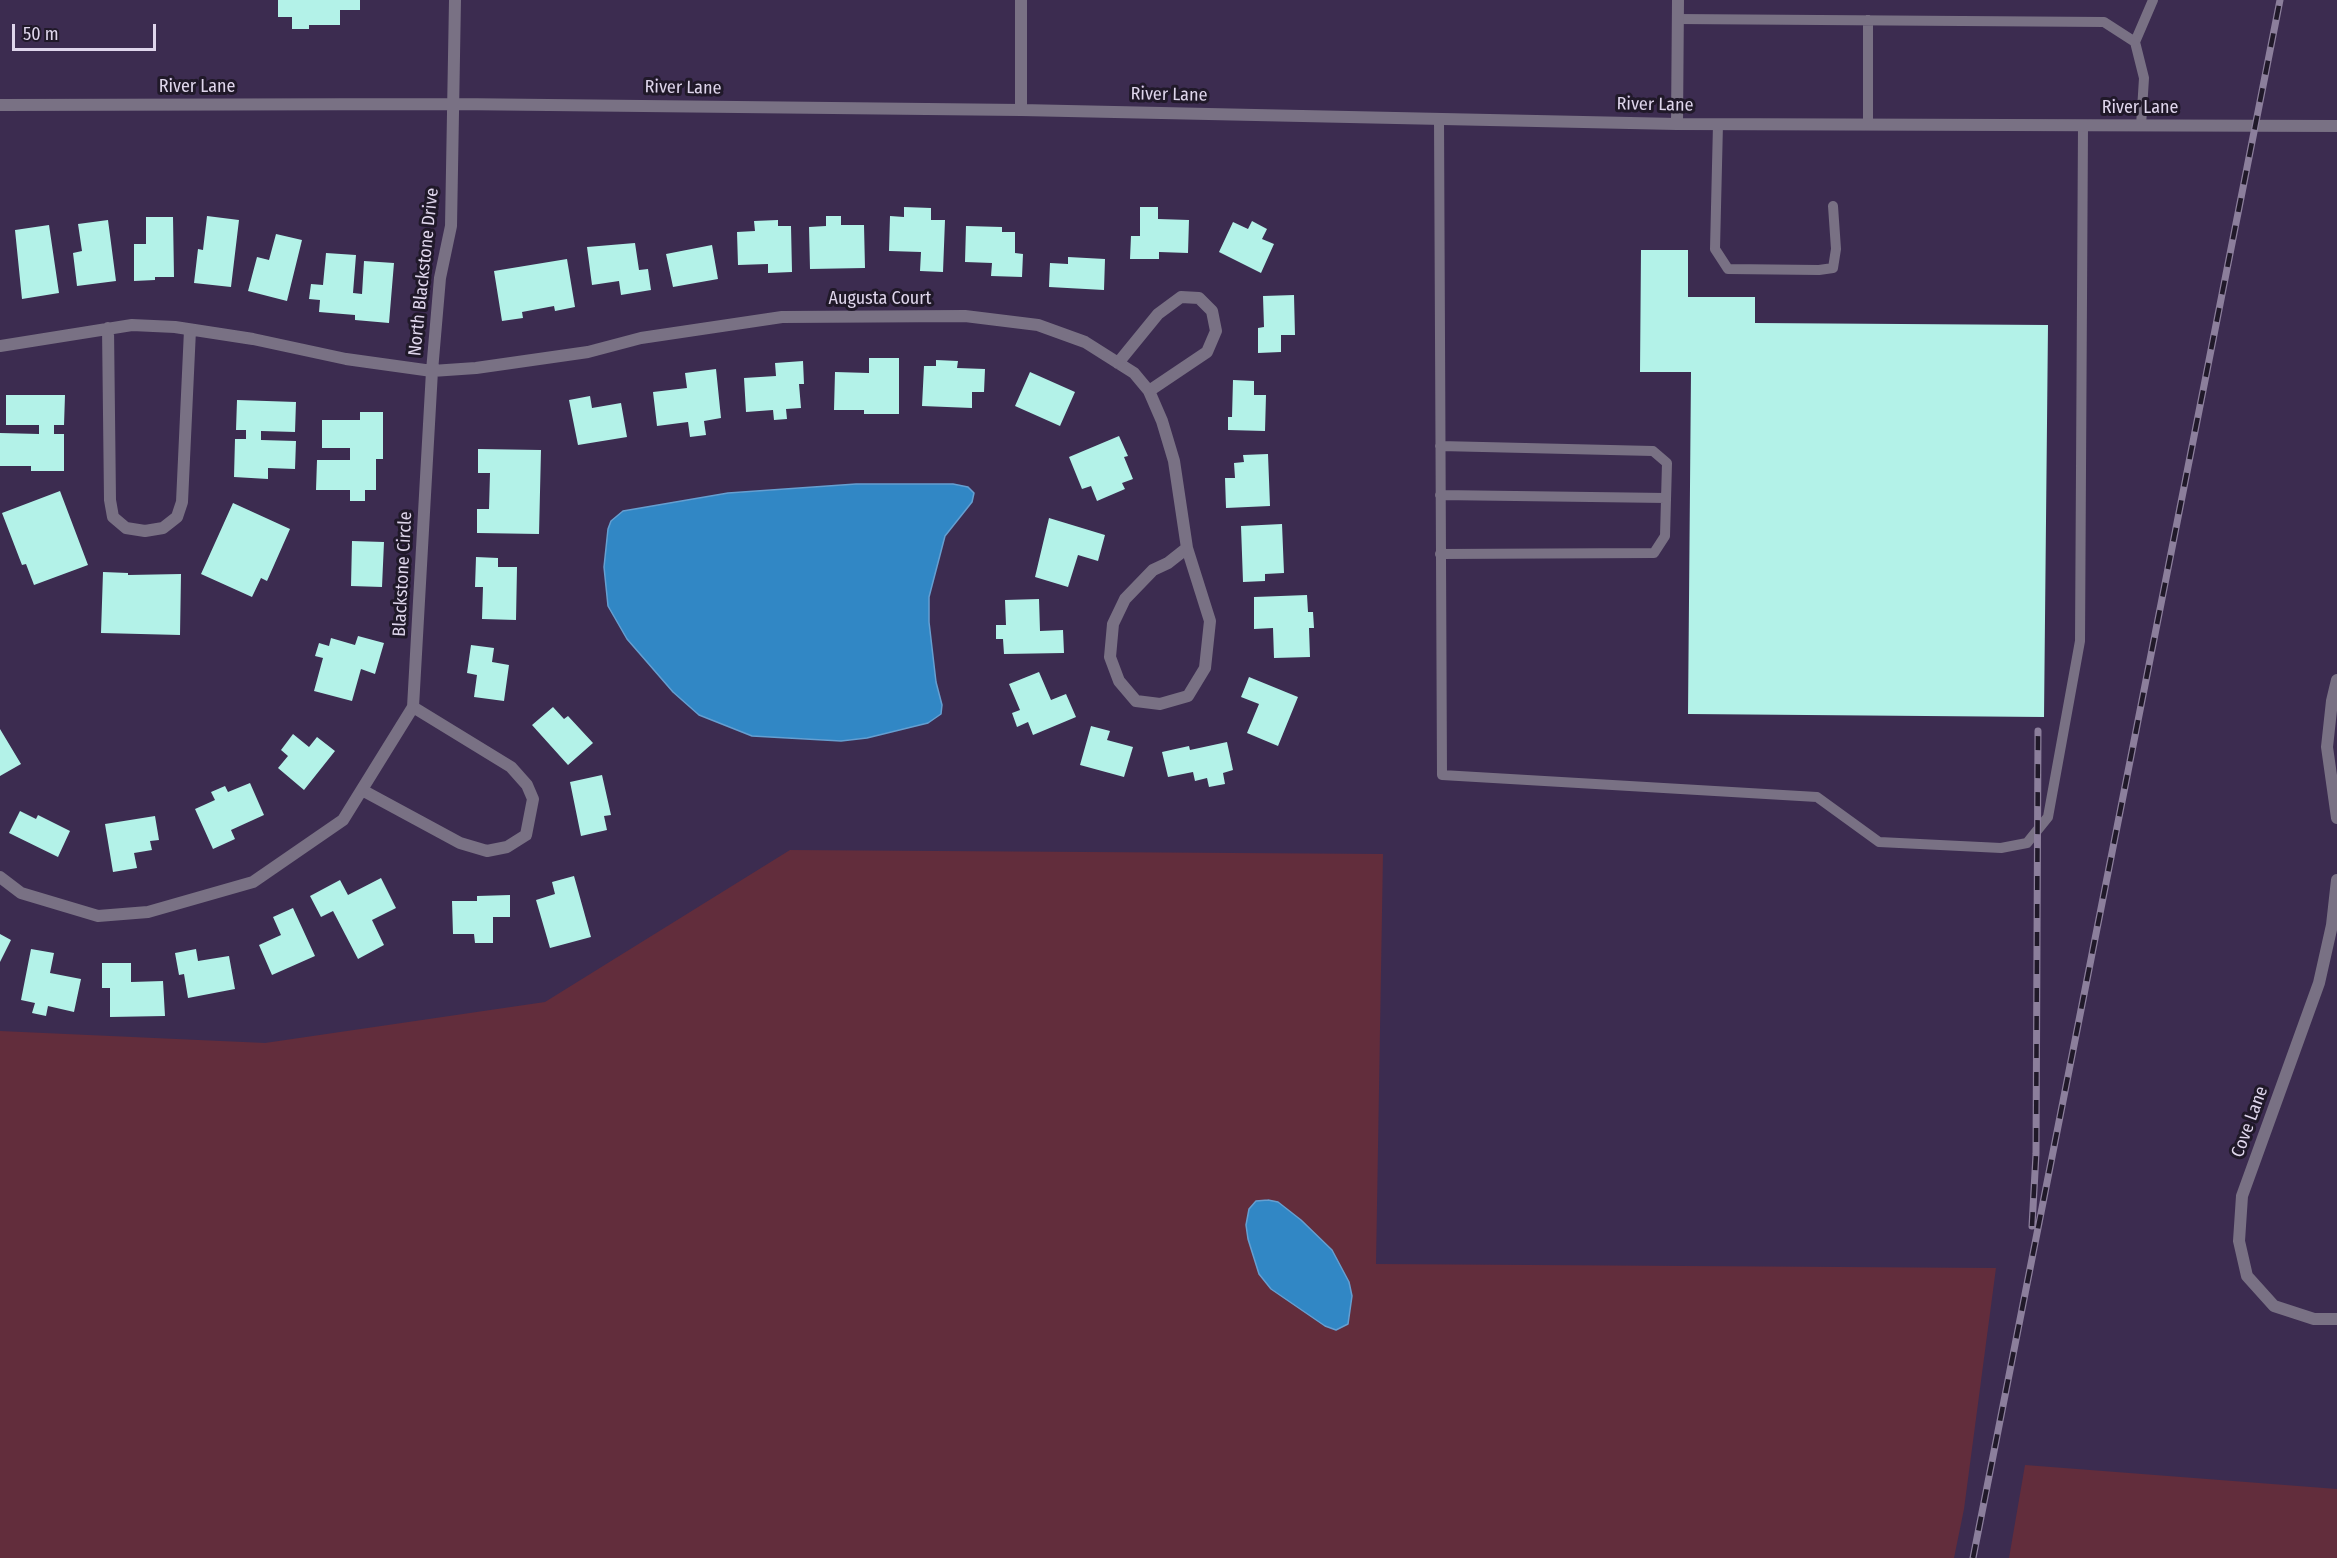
<!DOCTYPE html>
<html>
<head>
<meta charset="utf-8">
<style>
  body { margin:0 }
  #map { position:relative; width:2337px; height:1558px; overflow:hidden; background:#3c2c50; font-family:"Fira Sans Condensed",sans-serif }
  canvas { display:block }
  .scale { position:absolute; left:12px; top:24px; width:144px; height:27px; box-sizing:border-box; border:3px solid #dfd6ec; border-top:0; padding-left:8px; font-size:18px; line-height:21px; white-space:nowrap; color:#dfd6ec; -webkit-text-stroke:4px #201929; paint-order:stroke }
</style>
</head>
<body>
<div id="map">
<canvas width="2337" height="1558"></canvas>
<div class="scale">50 m</div>
</div>
<script>
const c = document.querySelector('canvas').getContext('2d');
c.lineJoin = 'round';
function paint(path, color) { c.fillStyle = color; c.fill(path, 'evenodd'); }
const poly = rows => new Path2D(rows.map(r => 'M' + r).join(''));
function strokePath(path, color, width, dash) { c.strokeStyle = color; c.lineWidth = width; c.lineCap = dash ? 'butt' : 'round'; c.setLineDash(dash || []); c.stroke(path); }
function drawText(font, color, halo, rows, align = 'center') {
  c.font = font + ' "Fira Sans Condensed",sans-serif'; c.lineWidth = 6; c.setLineDash([]); c.textBaseline = 'middle'; c.strokeStyle = halo; c.fillStyle = color; for (const [text, x, y, turn = 0] of rows) {
    c.save(); c.translate(x, y); c.rotate((+turn || 0) * Math.PI / 180); c.textAlign = isNaN(turn) ? turn : align; if (halo) c.strokeText(text, 0, 0); c.fillText(text, 0, 0); c.restore();
  }
}
const green = poly([
  [790,850,1383,854,1376,1264,1996,1268,1964,1509,1954,1558,0,1558,0,1031,265,1043,545,1002],
  [2025,1465,2337,1489,2337,1558,2009,1558]
]);
const water = poly([
  [856,484,953,484,968,487,974,493,972,502,945,536,929,597,929,622,936,682,942,705,941,714,928,723,867,738,841,741,752,736,699,715,673,692,647,662,627,639,608,606,604,567,608,529,611,521,623,511,728,493,856,484],
  [1268,1200,1278,1202,1301,1220,1332,1250,1349,1282,1352,1296,1348,1324,1336,1330,1325,1326,1271,1289,1259,1274,1248,1239,1246,1225,1249,1209,1256,1201,1268,1200]
]);
const building = poly([
  [278,0,360,0,360,10,340,10,340,25,309,25,309,29,292,29,292,17,278,17],
  [904,207,931,208,931,220,945,220,943,272,920,271,921,252,889,251,890,216,904,217],
  [1140,207,1158,207,1158,219,1189,220,1188,253,1159,252,1159,259,1130,259,1131,236,1140,236],
  [207,216,239,220,231,287,194,283,198,249,203,250],
  [826,216,841,216,841,225,864,225,865,268,810,269,809,227,826,226],
  [146,217,173,217,174,277,155,277,155,280,134,281,134,244,146,244],
  [108,220,116,281,77,286,73,253,82,251,78,224],
  [778,220,778,226,791,226,792,272,768,273,768,264,738,265,737,232,755,231,754,221],
  [1252,221,1267,229,1262,239,1274,244,1261,273,1219,252,1233,222,1248,229],
  [49,225,59,293,22,299,15,230],
  [966,226,1002,227,1002,232,1015,232,1015,253,1023,254,1022,277,991,276,992,263,965,262],
  [276,234,302,240,287,301,248,291,257,257,269,260],
  [635,243,639,270,648,269,651,290,621,295,619,281,592,285,587,247],
  [712,245,718,279,673,287,666,254],
  [1641,250,1688,250,1688,297,1755,297,1755,323,2048,325,2044,717,1688,714,1691,372,1640,372],
  [326,253,356,255,353,293,362,294,364,261,394,263,389,323,355,320,355,315,319,312,320,300,309,299,311,284,323,285],
  [1068,257,1105,259,1104,290,1049,287,1050,263,1068,264],
  [567,259,575,307,555,311,554,306,522,312,523,318,502,321,494,271],
  [1294,295,1295,335,1281,335,1281,352,1258,353,1258,328,1264,327,1263,296],
  [869,358,899,358,899,414,864,414,864,410,834,410,835,372,869,373],
  [936,360,958,361,957,368,985,369,984,392,972,392,972,408,922,406,924,366,936,366],
  [803,361,804,384,799,384,801,408,786,409,787,419,774,420,773,410,746,412,744,378,776,376,775,363],
  [716,369,721,418,704,421,706,435,690,437,688,422,657,426,653,392,687,388,685,373],
  [1030,372,1075,392,1060,426,1015,406],
  [1233,380,1254,381,1254,395,1266,395,1265,431,1228,430,1228,417,1232,417],
  [6,395,65,395,64,425,54,425,54,434,64,434,64,471,31,471,31,466,0,466,0,433,39,434,39,425,6,425],
  [590,396,592,408,621,403,627,437,578,445,569,400],
  [237,400,296,402,295,432,261,431,261,440,296,441,295,469,268,468,268,479,234,477,235,439,246,439,246,430,236,430],
  [360,412,383,412,383,459,376,459,376,490,365,490,365,501,350,501,350,490,316,490,317,460,350,460,350,448,322,448,322,420,360,420],
  [1119,436,1128,456,1124,457,1133,479,1122,483,1125,489,1097,501,1091,486,1082,489,1069,457],
  [478,449,541,450,539,534,477,533,477,509,489,509,490,473,478,473],
  [1268,454,1270,506,1226,508,1225,478,1235,478,1234,463,1244,462,1243,455],
  [60,491,88,565,34,585,26,564,22,565,2,513],
  [233,503,290,529,267,581,261,578,252,597,201,574],
  [1049,518,1105,535,1098,561,1078,555,1068,587,1035,577],
  [1282,524,1284,573,1265,574,1265,581,1243,582,1241,526],
  [352,541,384,542,382,587,351,586],
  [476,557,498,558,498,567,517,567,516,620,482,619,483,587,475,587],
  [103,572,128,573,128,575,181,574,180,635,101,633],
  [1307,595,1308,612,1313,612,1314,628,1309,628,1310,657,1274,658,1273,628,1254,629,1254,597],
  [1039,599,1040,631,1063,630,1064,653,1004,654,1003,639,996,639,996,625,1006,625,1005,600],
  [358,636,384,643,375,674,361,669,352,701,314,691,323,658,315,656,319,643,329,646,331,638,355,645],
  [471,645,494,648,492,662,509,665,504,701,474,697,477,675,467,673],
  [1039,672,1051,700,1066,694,1076,717,1033,735,1028,722,1017,727,1012,713,1020,710,1009,684],
  [1249,677,1298,697,1278,746,1247,733,1259,704,1241,697],
  [553,707,564,719,568,716,593,743,568,765,532,725],
  [1091,726,1110,731,1107,740,1133,747,1124,777,1080,765],
  [0,729,21,764,0,776],
  [293,734,309,747,317,737,335,751,304,790,278,768,288,756,281,750],
  [1227,742,1233,770,1223,773,1225,784,1209,787,1207,778,1195,781,1193,772,1168,777,1162,752,1189,746,1190,750],
  [602,775,611,815,604,816,607,830,581,836,570,782],
  [250,783,264,815,231,830,235,839,213,849,195,809,215,800,211,792,225,786,228,792],
  [20,811,36,819,38,815,70,831,58,857,9,833],
  [155,816,159,840,150,841,152,850,134,853,137,868,113,872,105,824],
  [574,876,591,937,550,948,536,900,555,894,552,882],
  [381,878,396,908,372,920,384,945,358,959,333,911,321,917,310,896,340,880,348,895],
  [510,895,510,917,493,917,493,943,475,943,474,934,453,934,452,901,477,901,477,896],
  [293,908,315,956,272,975,259,945,281,935,273,917],
  [0,934,11,940,0,962],
  [31,949,54,953,50,973,81,979,74,1012,48,1006,46,1016,32,1013,35,1003,21,1000],
  [196,949,198,961,229,956,235,989,188,998,184,974,179,975,175,953],
  [102,963,131,963,131,982,163,981,165,1016,110,1017,110,988,102,988]
]);
const service = poly([
  [1677,19,2104,22,2135,42,2144,78,2141,126],
  [1868,20,1868,125],
  [2135,42,2153,0],
  [1439,119,1442,775,1817,797,1879,842,2001,848,2027,843,2048,817,2080,641,2083,126],
  [1718,124,1715,249,1728,269,1819,270,1833,268,1836,249,1833,206],
  [1440,446,1653,451,1667,463,1665,536,1654,553,1440,554],
  [1440,495,1666,498]
]);
const minor = poly([
  [0,105,454,104,1021,110,1677,124,2337,126],
  [1021,110,1021,0],
  [1677,124,1678,0],
  [108,328,110,500,113,517,126,528,145,531,163,528,177,517,182,502,190,330],
  [0,346,132,325,175,327,253,339,346,359,432,371,476,368,588,352,641,338,782,317,965,316,1038,325,1085,342,1134,373,1149,391,1162,421,1174,461,1187,548,1210,621,1205,668,1188,696,1160,704,1136,701,1119,681,1110,657,1113,624,1125,599,1153,570,1168,563,1187,548],
  [1118,363,1158,314,1181,297,1199,298,1212,311,1216,331,1207,352,1149,391],
  [2337,680,2332,701,2327,747,2337,818],
  [362,790,460,843,487,851,507,847,526,835,533,799,527,785,511,767,413,707],
  [0,877,21,893,98,916,148,912,253,882,343,820,413,707,432,371,440,278,451,226,455,0],
  [2337,880,2332,925,2319,983,2242,1196,2239,1241,2247,1276,2274,1306,2314,1319,2337,1319]
]);
const rail = poly([
  [2032,1226,2036,1154,2038,731],
  [1973,1558,2280,0]
]);
const streetNames = [
  ["River Lane",197,87],
  ["River Lane",683,88,1],
  ["River Lane",1169,95,1],
  ["River Lane",1655,105,1],
  ["River Lane",2140,108],
  ["North Blackstone Drive",424,272,-84],
  ["Augusta Court",880,299],
  ["Blackstone Circle",403,574,-87],
  ["Cove Lane",2250,1122,-70]
];
paint(green, '#622d3c');
paint(water, '#3187c5');
strokePath(water, '#659fd1', 1.5);
paint(building, '#b3f2e8');
strokePath(service, '#797184', 10);
strokePath(minor, '#797184', 12);
strokePath(rail, '#8c7f9c', 7);
strokePath(rail, '#201929', 4.5, [14]);
drawText('18px', '#dfd6ec', '#201929', streetNames);
</script>
</body>
</html>
